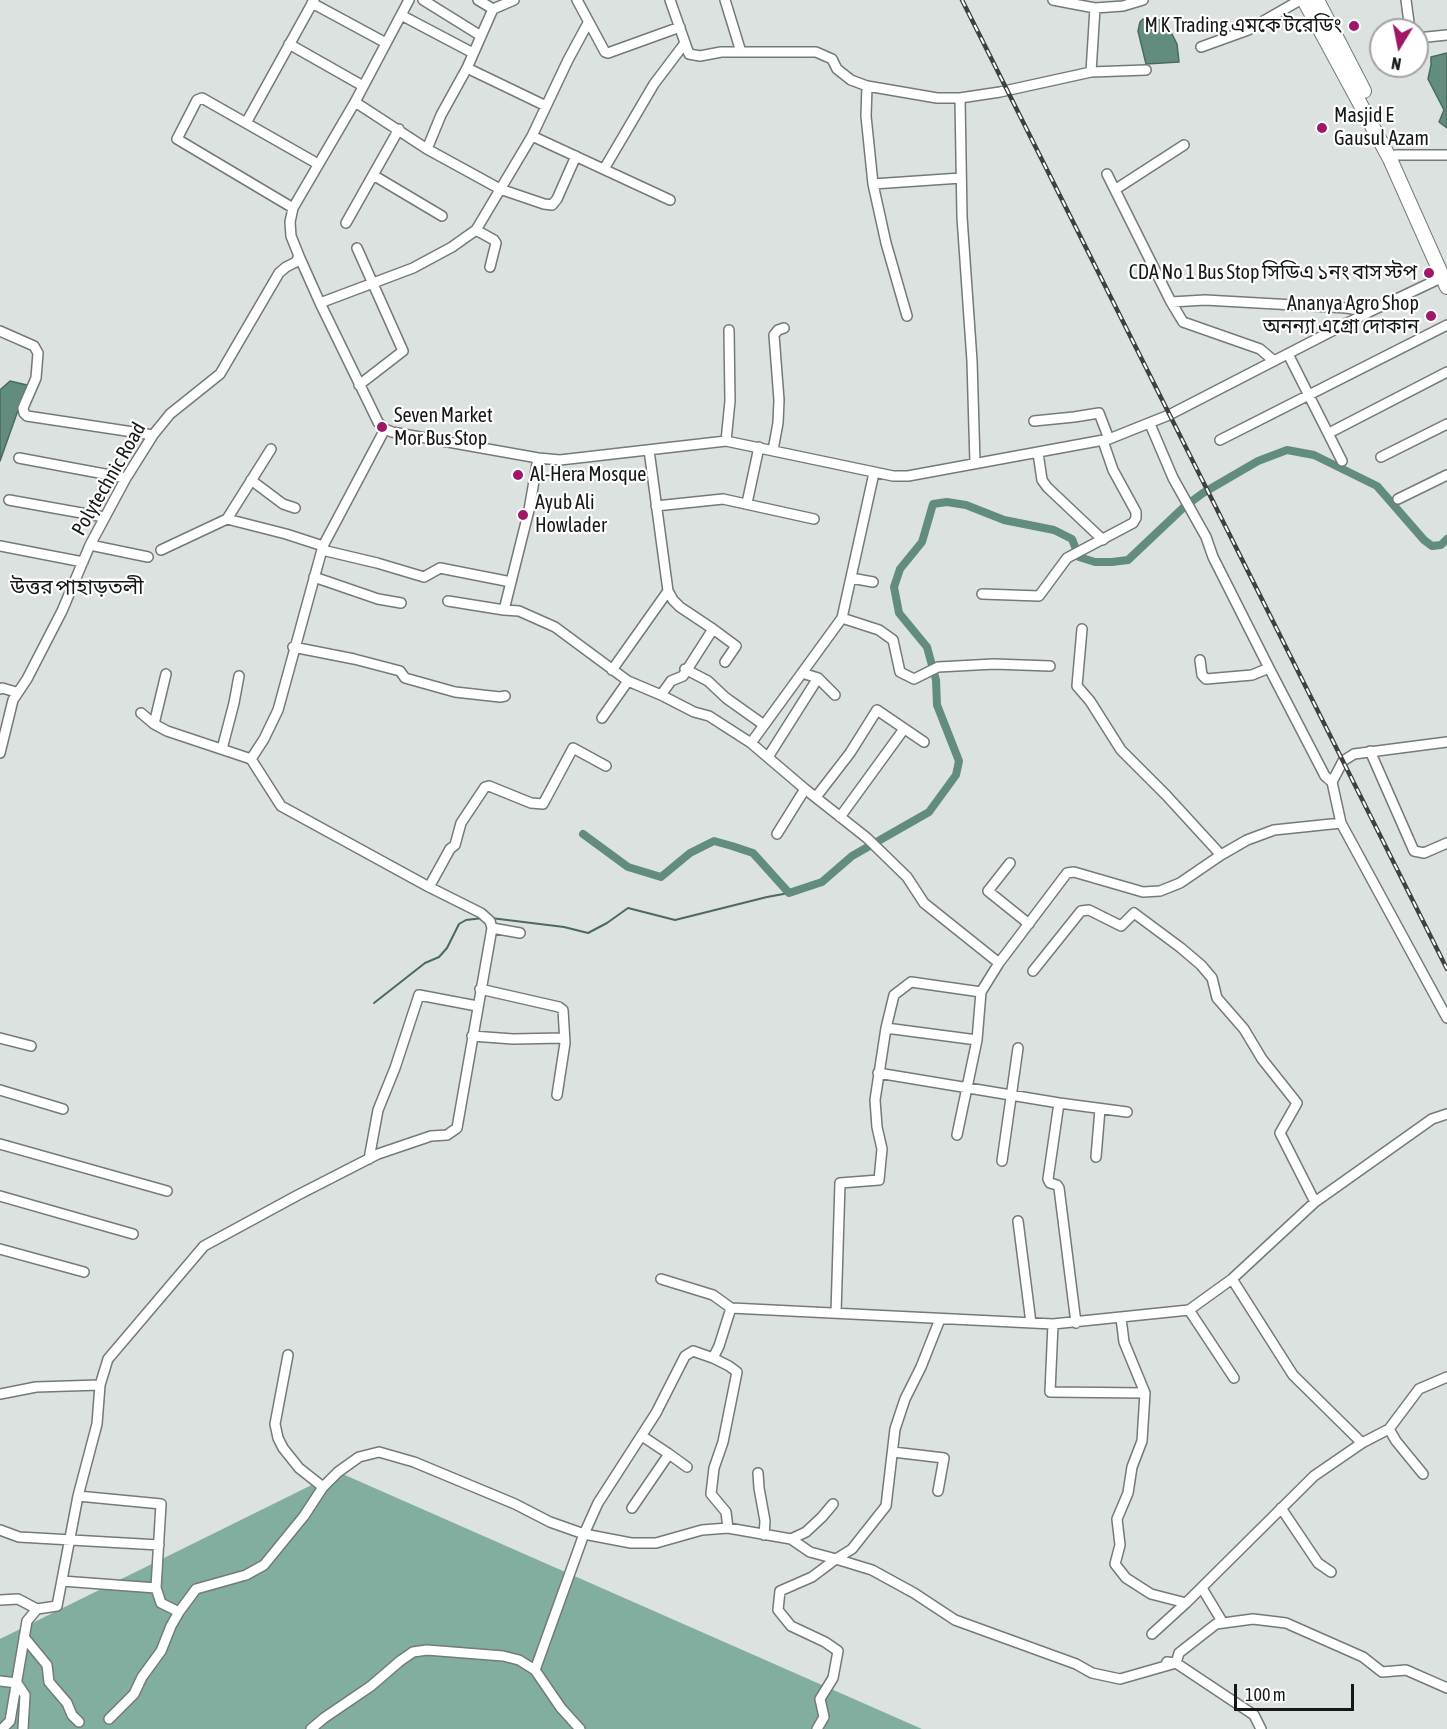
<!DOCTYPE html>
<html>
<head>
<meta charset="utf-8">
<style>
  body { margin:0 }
  #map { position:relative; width:1447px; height:1729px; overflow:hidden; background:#dbe2df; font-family:"Asap Condensed",sans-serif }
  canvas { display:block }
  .north { position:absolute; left:1369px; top:18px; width:60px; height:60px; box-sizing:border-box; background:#fff; border:2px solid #a2a3a2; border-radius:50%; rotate:190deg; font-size:16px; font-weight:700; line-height:24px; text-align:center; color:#161817 }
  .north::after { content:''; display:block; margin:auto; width:21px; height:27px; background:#9e1867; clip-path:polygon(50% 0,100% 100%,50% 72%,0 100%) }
  .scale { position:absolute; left:1234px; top:1684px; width:120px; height:27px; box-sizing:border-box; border:3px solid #161817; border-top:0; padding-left:8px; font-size:18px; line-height:21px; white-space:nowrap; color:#161817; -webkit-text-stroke:4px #fff; paint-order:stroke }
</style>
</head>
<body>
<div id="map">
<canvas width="1447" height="1729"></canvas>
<div class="north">N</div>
<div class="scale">100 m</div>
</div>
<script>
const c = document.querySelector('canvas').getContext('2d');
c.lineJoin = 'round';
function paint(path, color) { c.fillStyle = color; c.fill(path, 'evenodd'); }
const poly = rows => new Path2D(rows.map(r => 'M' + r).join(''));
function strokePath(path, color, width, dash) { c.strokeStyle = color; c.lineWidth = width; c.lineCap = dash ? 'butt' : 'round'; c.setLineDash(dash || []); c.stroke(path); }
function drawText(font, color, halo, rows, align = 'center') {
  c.font = font + ' "Asap Condensed","Noto Sans Bengali",sans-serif'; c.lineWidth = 4.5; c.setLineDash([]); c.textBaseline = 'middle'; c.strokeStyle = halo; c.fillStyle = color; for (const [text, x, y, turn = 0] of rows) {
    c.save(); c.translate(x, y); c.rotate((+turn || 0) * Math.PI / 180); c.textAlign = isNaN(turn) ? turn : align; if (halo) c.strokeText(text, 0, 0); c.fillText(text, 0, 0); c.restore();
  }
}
const forest = poly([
  [338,1472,922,1729,0,1729,0,1639]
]);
const water = poly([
  [1143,19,1161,20,1166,22,1177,44,1179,62,1146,64,1138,31,1140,22,1143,19],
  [1447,53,1447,128,1439,122,1444,110,1428,79,1431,65,1431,57,1447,53],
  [10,381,27,385,0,461,0,390,10,381]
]);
const stream = poly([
  [491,918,564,927,588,933,607,923,628,908,675,920,767,897,789,893],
  [374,1003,425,963,439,957,447,948,459,924,466,920,483,918]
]);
const canal = poly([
  [583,834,628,867,661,877,690,853,714,841,732,846,753,853,789,893,822,882,852,856,929,812,956,775,959,761,937,705,936,680,927,647,899,613,894,587,900,569,922,542,933,504,947,502,966,505,1004,520,1054,530,1072,539,1079,557,1095,562,1112,562,1128,560,1184,507,1203,493,1258,461,1287,450,1314,455,1377,486,1424,540,1432,546,1441,545,1447,539]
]);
const minor = poly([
  [423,0,481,36],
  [478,0,493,9,514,0],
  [577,0,605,52,608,53,680,27],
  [670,0,689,54,700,56,721,52,816,52,832,59,837,69,851,80,867,86,937,98,960,98,1000,92,1091,72,1146,70],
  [725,0,741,52],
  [1053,0,1095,8,1123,6,1143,0],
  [1406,0,1410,30],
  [312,3,386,43],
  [401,15,473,53],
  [1417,38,1447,35],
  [289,44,363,86],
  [1201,47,1248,30,1300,0],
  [467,68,546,106],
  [1091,72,1095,8],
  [867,86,866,116,873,184,886,243,907,316],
  [960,98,962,217,972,361,975,463],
  [355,102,427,149,500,189,544,204,552,205,557,199,576,156],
  [246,123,314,0],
  [532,136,670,200],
  [427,149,441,115,467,68,493,9],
  [1396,155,1447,155],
  [604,169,654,84,685,43],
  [1107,174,1171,302,1183,322,1260,349,1274,361],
  [373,175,442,216],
  [873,184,961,178],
  [1116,189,1184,145],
  [293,208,177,139,197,100,202,98,318,164],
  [346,223,399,129],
  [476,230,494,240,496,243,490,267],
  [357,248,403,351,359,385],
  [299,256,320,303,378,422,385,429,392,432,538,458,560,460,726,441,893,476,908,476,1109,439,1169,415,1369,312,1443,277],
  [1171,302,1205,300,1347,308,1369,312],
  [320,303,413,268,452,247,476,230,532,136,568,60,588,23],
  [0,331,34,346,38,353,36,378,23,408,24,413,27,416,153,435],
  [1288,354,1342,461],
  [1034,421,1074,417,1099,413,1109,439],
  [1150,424,1173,478,1206,537,1213,557,1269,668,1325,776,1332,782,1341,823,1447,1018],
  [1329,433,1447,372],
  [1220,440,1447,325],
  [726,441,730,401,729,330],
  [649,450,668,591,673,600,680,607,713,629],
  [773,450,778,423,779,400,774,335,778,330,784,328],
  [1038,453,1042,480,1047,487,1103,540],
  [1381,457,1447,424],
  [19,458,126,478],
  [251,480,283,504,295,508],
  [1398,499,1447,475],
  [9,500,104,517],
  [747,503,759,447],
  [656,506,723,499,814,519],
  [227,519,271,449],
  [90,545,148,557],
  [0,546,83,562],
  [161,550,227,519,286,534,323,546],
  [322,550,377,563,424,577,440,568,511,582],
  [314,577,378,599,401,603],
  [851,578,873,582],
  [982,594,1039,596,1067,558,1133,523,1136,518,1136,512,1113,470,1103,441],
  [448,601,504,610,519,611,555,627,628,681,661,695],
  [504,610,529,510,538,458],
  [842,618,879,630,893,640,900,672,914,679,938,667,994,664,1050,666],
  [1082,629,1077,686,1090,701,1121,750,1166,795,1221,855],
  [293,647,354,659,400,671,405,678,455,692,500,697,505,696],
  [1200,660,1202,675,1206,679,1252,675,1269,668],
  [725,662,736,646,713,629,683,676,671,681,661,695,694,712,709,716,751,743,805,789,867,838,907,877,924,903,999,963],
  [685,669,708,681,726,698,764,725],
  [612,670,668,591],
  [802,673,818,678,835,695],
  [0,689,2,688,16,692],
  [141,713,154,724],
  [602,718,628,681],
  [751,743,842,618,874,473],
  [222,749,234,703,239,676],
  [1370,751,1414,851,1424,853,1447,843],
  [0,753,13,700,27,679,62,611,90,545,126,478,153,435,170,414,220,374,279,273,286,267,296,262,299,256,291,236,290,222,293,208,355,102,409,0],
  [768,757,818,678],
  [251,759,264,739,278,710,323,546,385,429],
  [1332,782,1343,761,1354,754,1447,742],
  [816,797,850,753,877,710,924,742],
  [840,817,904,729],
  [777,834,805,789],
  [1010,863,988,891,1029,924],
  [429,887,450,849,455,845,461,823,485,787,489,786,531,803,543,804,573,748,606,766],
  [492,928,520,933],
  [1033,971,1081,911,1089,910,1121,926,1134,913,1181,948,1201,965,1212,978,1217,998,1244,1029,1262,1059,1297,1103,1280,1133,1315,1202],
  [480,989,559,1007,563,1010,565,1043,557,1095],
  [472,1036,513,1039,563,1038],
  [0,1038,31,1046],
  [977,1040,886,1028,894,995,911,982,981,992],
  [878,1073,1059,1103,1127,1112],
  [0,1090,63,1109],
  [1059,1103,1048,1179,1050,1183,1057,1185,1059,1188,1076,1323],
  [957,1135,977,1040,981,992,999,963,1067,873,1074,872,1143,892,1160,891,1180,883,1221,855,1247,840,1274,830,1341,823],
  [0,1144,167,1191],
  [1096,1157,1100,1109],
  [369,1159,378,1110,395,1068,419,995,477,1006],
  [1002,1161,1018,1048],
  [0,1196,133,1234],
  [1018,1221,1031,1323],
  [0,1249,84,1272],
  [661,1279,713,1295,731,1308,719,1346,713,1358,693,1351,685,1356,656,1413,598,1503,584,1534,631,1543,656,1543,702,1530,728,1528,791,1539,810,1552,836,1559,812,1577,780,1591,778,1610,791,1626,825,1642,838,1651,833,1678,820,1699,824,1717,817,1729],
  [1232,1279,1293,1375,1362,1443],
  [731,1308,1053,1324,1050,1392,1145,1393],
  [1189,1310,1234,1378],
  [836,1313,840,1183,879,1180,882,1149,877,1127,875,1100,886,1028],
  [1121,1318,1124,1342,1145,1393,1142,1441,1132,1467,1128,1493,1117,1519,1120,1545,1115,1564,1126,1578,1151,1594,1186,1603,1314,1476,1362,1443,1389,1429,1419,1389,1447,1377],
  [1053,1324,1189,1310,1232,1279,1315,1202,1432,1119,1447,1114],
  [288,1355,275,1424,278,1438,283,1448,299,1468,323,1487],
  [713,1358,729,1366,737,1372,723,1442,714,1468,711,1494,726,1512,728,1528],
  [0,1394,36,1387,100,1385],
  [1389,1429,1396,1441,1423,1474],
  [893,1452,944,1458,938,1491],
  [669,1454,687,1467],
  [758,1473,759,1488,765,1521,764,1535],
  [78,1496,161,1504,156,1588],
  [632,1508,669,1454,642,1436],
  [1281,1508,1318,1563,1331,1572],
  [0,1530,19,1537,159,1545],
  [791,1539,806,1532,822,1517,833,1504],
  [836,1559,872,1570,914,1593,955,1620,1076,1664,1092,1673,1120,1679,1176,1663,1167,1662],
  [836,1559,852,1549,886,1506,895,1429,905,1399,921,1367,940,1319],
  [62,1581,156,1588,161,1603,179,1612,196,1589,246,1575,264,1565,304,1516,323,1487,338,1472,359,1457,379,1452,414,1462,515,1504,550,1522,584,1534,535,1670],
  [1202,1588,1223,1623],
  [0,1600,18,1599,37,1609],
  [1152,1634,1186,1603],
  [24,1637,47,1665,49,1682,67,1703,72,1715,79,1722],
  [0,1681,17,1683,25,1695,23,1729],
  [109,1719,134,1694,142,1677,161,1651,171,1626,179,1612],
  [2,1729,10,1721,27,1621,37,1609,57,1606,78,1496,97,1424,100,1385,108,1359,204,1246,298,1195,378,1154,431,1136,447,1135,457,1128,492,928,490,921,481,913,429,887,281,806,251,759,167,731,154,724,166,674],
  [311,1729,324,1718,371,1686,400,1661,413,1652,427,1650,503,1656,519,1660,535,1670,561,1708,580,1729],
  [1261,1729,1254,1715,1176,1663,1179,1653,1216,1624,1253,1619,1286,1623,1363,1657,1382,1672,1406,1670,1447,1688]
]);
const highway = poly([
  [1304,0,1390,159,1447,287],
  [1317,0,1364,91]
]);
const rail = poly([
  [962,0,1447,969]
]);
const markers = [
  [1354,26,6,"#9e1867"],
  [1322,128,6,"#9e1867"],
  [1429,273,6,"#9e1867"],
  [1431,316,6,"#9e1867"],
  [382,427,6,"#9e1867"],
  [518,475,6,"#9e1867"],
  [523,515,6,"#9e1867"]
];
const poiNames = [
  ["M K Trading এমকে টরেডিং",1342,26,"right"],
  ["Masjid E",1334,116],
  ["Gausul Azam",1334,139],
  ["CDA No 1 Bus Stop সিডিএ ১নং বাস স্টপ",1417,273,"right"],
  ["Ananya Agro Shop",1419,304,"right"],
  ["অনন্যা এগ্রো দোকান",1419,327,"right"],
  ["Seven Market",394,416],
  ["Mor Bus Stop",394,439],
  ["Al-Hera Mosque",530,475],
  ["Ayub Ali",535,503],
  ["Howlader",535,526]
];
const streetNames = [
  ["Polytechnic Road",109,479,-60]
];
const neighbourhoodNames = [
  ["উত্তর পাহাড়তলী",77,587]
];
paint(forest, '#81ae9e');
paint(water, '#628d7e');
strokePath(water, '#4b6a5f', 1.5);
strokePath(stream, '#4b6a5f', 2);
strokePath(canal, '#628d7e', 8);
strokePath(minor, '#747a77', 12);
strokePath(highway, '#747a77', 16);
strokePath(minor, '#fff', 9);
strokePath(highway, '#fff', 14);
strokePath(rail, '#3e4140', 4.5);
strokePath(rail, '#fff', 2, [7]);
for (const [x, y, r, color] of markers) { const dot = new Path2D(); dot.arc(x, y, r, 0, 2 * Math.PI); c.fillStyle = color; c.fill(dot); strokePath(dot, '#fff', 2); }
drawText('20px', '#161817', '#fff', poiNames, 'left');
drawText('20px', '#161817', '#fff', streetNames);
drawText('21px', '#161817', '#fff', neighbourhoodNames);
</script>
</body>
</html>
